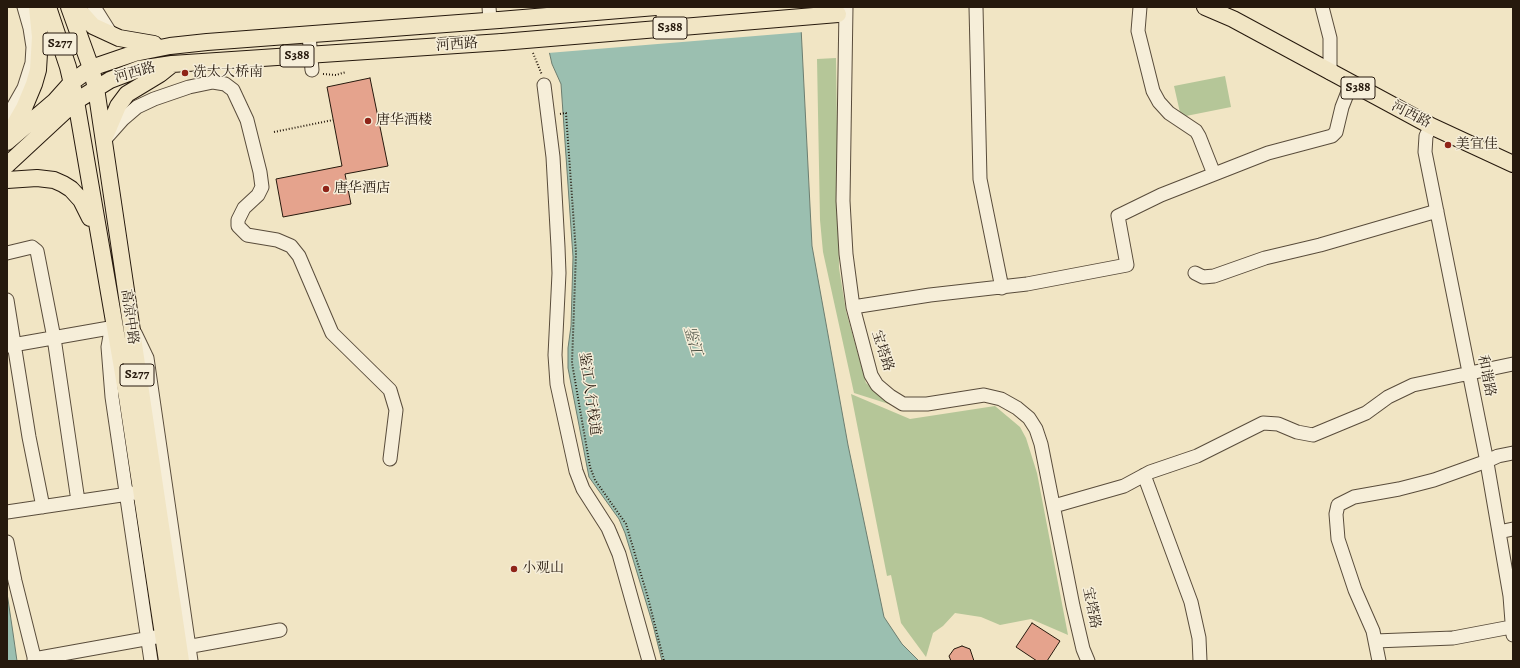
<!DOCTYPE html>
<html>
<head>
<meta charset="utf-8">
<style>
  body { margin:0 }
  #map { position:relative; width:1520px; height:668px; overflow:hidden; background:#f1e5c4; font-family:Alegreya,serif }
  canvas { display:block }
  .frame { position:absolute; inset:0; border:8px solid #26190d; pointer-events:none }
</style>
</head>
<body>
<div id="map">
<canvas width="1520" height="668"></canvas>
<div class="frame"></div>
</div>
<script>
const c = document.querySelector('canvas').getContext('2d');
c.lineJoin = 'round';
function paint(path, color) { c.fillStyle = color; c.fill(path, 'evenodd'); }
const poly = rows => new Path2D(rows.map(r => 'M' + r).join(''));
function strokePath(path, color, width, dash) { c.strokeStyle = color; c.lineWidth = width; c.lineCap = dash ? 'butt' : 'round'; c.setLineDash(dash || []); c.stroke(path); }
function drawText(font, color, halo, rows, align = 'center') {
  c.font = font + ' Alegreya,"Noto Serif SC",serif'; c.lineWidth = 3; c.setLineDash([]); c.textBaseline = 'middle'; c.strokeStyle = halo; c.fillStyle = color; for (const [text, x, y, turn = 0] of rows) {
    c.save(); c.translate(x, y); c.rotate((+turn || 0) * Math.PI / 180); c.textAlign = isNaN(turn) ? turn : align; if (halo) c.strokeText(text, 0, 0); c.fillText(text, 0, 0); c.restore();
  }
}
const green = poly([
  [836,58,839,268,846,311,866,383,892,405,854,393,823,252,820,220,817,59],
  [1225,76,1231,107,1181,117,1174,86],
  [851,394,910,419,995,406,1020,427,1026,438,1037,473,1068,635,1031,619,1000,625,981,617,955,613,943,626,933,633,926,657,901,623,891,575,887,576]
]);
const water = poly([
  [539,7,800,7,812,246,848,445,884,617,902,644,919,661,662,661,653,625,625,533,619,519,589,477,568,368,568,348,571,326,573,257,561,84,552,64,539,7],
  [7,593,13,633,17,661,7,661,7,593]
]);
const pier = poly([
  [537,7,802,7,804,32,548,53]
]);
const building = poly([
  [370,78,388,166,345,174,351,204,283,217,276,179,342,166,327,87,370,78],
  [1032,623,1060,641,1047,661,1037,661,1016,647,1032,623],
  [962,646,970,649,974,661,951,661,949,656,954,649,962,646]
]);
const path = poly([
  [533,53,542,75],
  [323,74,336,75,346,72],
  [560,114,566,113,576,253,572,363,590,467,595,480,626,524,648,598,664,661],
  [274,132,333,120]
]);
const minor = poly([
  [94,7,111,34],
  [489,7,490,20],
  [846,7,843,201,846,254,853,307,871,375,877,385,890,396,903,404,927,404,984,395,1001,399,1017,408,1029,418,1036,429,1041,444,1073,606,1083,649,1088,661],
  [976,7,980,179,1002,288],
  [1140,7,1138,31,1153,91,1159,102,1169,113,1196,131,1199,136,1214,174],
  [1322,7,1330,38,1330,73],
  [309,35,312,70],
  [544,85,553,157,558,247,559,273,555,355,557,384,576,471,583,489,608,528,619,554,649,661],
  [7,118,24,88,32,63,33,47,30,28,24,7],
  [1431,126,1426,136,1425,152,1486,457,1510,596,1513,635],
  [107,137,123,119,137,107,154,99,189,87,213,82,225,84,233,90,247,120,260,172,262,187,258,195,244,208,238,220,238,226,247,235,277,240,291,246,299,256,332,333,390,390,396,410,390,459],
  [7,253,32,247,37,251,38,256,54,338,78,501],
  [1195,273,1203,277,1214,276,1265,258,1320,245,1437,211],
  [7,300,29,437,43,507],
  [853,307,930,295,1027,284,1127,265,1118,216,1161,195,1268,153,1332,136,1336,132,1342,107,1351,84],
  [115,327,110,336,108,347,112,397,151,661],
  [135,333,147,358,191,661],
  [7,346,115,327],
  [1144,475,1191,602,1199,638,1200,661],
  [1054,506,1124,486,1150,472,1197,456,1263,423,1278,424,1297,432,1313,435,1366,413,1388,397,1413,385,1513,364],
  [7,512,135,493],
  [1499,532,1513,529],
  [7,542,15,581,35,661],
  [1375,641,1453,638,1511,627],
  [181,648,280,630],
  [34,659,156,637],
  [1379,661,1373,631,1355,590,1338,539,1336,514,1338,505,1354,497,1399,489,1434,480,1487,461,1498,456,1513,453]
]);
const major = poly([
  [48,7,68,67,76,101,127,397,167,661],
  [69,7,91,68,96,88,181,661],
  [76,7,93,26,119,38,154,44],
  [1205,7,1233,19,1431,126,1513,164],
  [8,136,24,108,34,84,38,70,40,37,37,7],
  [104,139,118,106,127,94,160,74,170,66],
  [7,142,55,101,72,82,91,68,135,53,170,46,207,42,499,20],
  [7,165,76,101,110,80,139,69,172,64,502,42],
  [7,180,37,178,54,180,63,184,71,189,81,200,90,218]
]);
const majorBridge = poly([
  [499,20,656,7],
  [502,42,838,14]
]);
const markers = [
  [185,73,4,"#8f2418"],
  [368,121,4,"#8f2418"],
  [1448,145,4,"#8f2418"],
  [326,189,4,"#8f2418"],
  [514,569,4,"#8f2418"]
];
const shields = [
  [670,28,34],
  [60,44,34],
  [297,56,34],
  [1358,88,34],
  [137,375,34]
];
const shieldNames = [
  ["S388",670,28],
  ["S277",60,44],
  ["S388",297,56],
  ["S388",1358,88],
  ["S277",137,375]
];
const streetNames = [
  ["河西路",457,45,-4],
  ["河西路",135,73,-16],
  ["河西路",1411,115,27],
  ["高凉中路",129,317,82],
  ["宝塔路",882,351,72],
  ["和谐路",1486,376,79],
  ["鉴江人行栈道",589,394,82],
  ["宝塔路",1091,608,79]
];
const poiNames = [
  ["冼太大桥南",193,73],
  ["唐华酒楼",376,121],
  ["美宜佳",1456,145],
  ["唐华酒店",334,189],
  ["小观山",522,569]
];
const waterNames = [
  ["鉴江",692,341,73]
];
paint(green, '#b5c698');
paint(water, '#9bbfb0');
strokePath(water, '#6c7d6f', 1);
paint(pier, '#f1e5c4');
paint(building, '#e5a38d');
strokePath(building, '#26190d', 1);
strokePath(minor, '#594c3b', 15);
strokePath(major, '#26190d', 18);
strokePath(path, '#26190d', 2, [1, 2]);
strokePath(minor, '#f6eed9', 13);
strokePath(major, '#f1e5c4', 16);
strokePath(majorBridge, '#26190d', 18, []);
strokePath(majorBridge, '#f1e5c4', 16);
for (const [x, y, r, color] of markers) { const dot = new Path2D(); dot.arc(x, y, r, 0, 2 * Math.PI); c.fillStyle = color; c.fill(dot); strokePath(dot, '#f6eed9', 1.5); }
for (const [x, y, w] of shields) { const box = new Path2D(); box.roundRect(x - w / 2, y - 11, w, 22, 3); c.fillStyle = '#f6eed9'; c.fill(box); strokePath(box, '#26190d', 1); }
drawText('bold 13px', '#26190d', null, shieldNames);
drawText('14px', '#26190d', '#f6eed9', streetNames);
drawText('14px', '#26190d', '#f6eed9', poiNames, 'left');
drawText('italic 15px', '#4f5346', '#f6eed9', waterNames);
</script>
</body>
</html>
